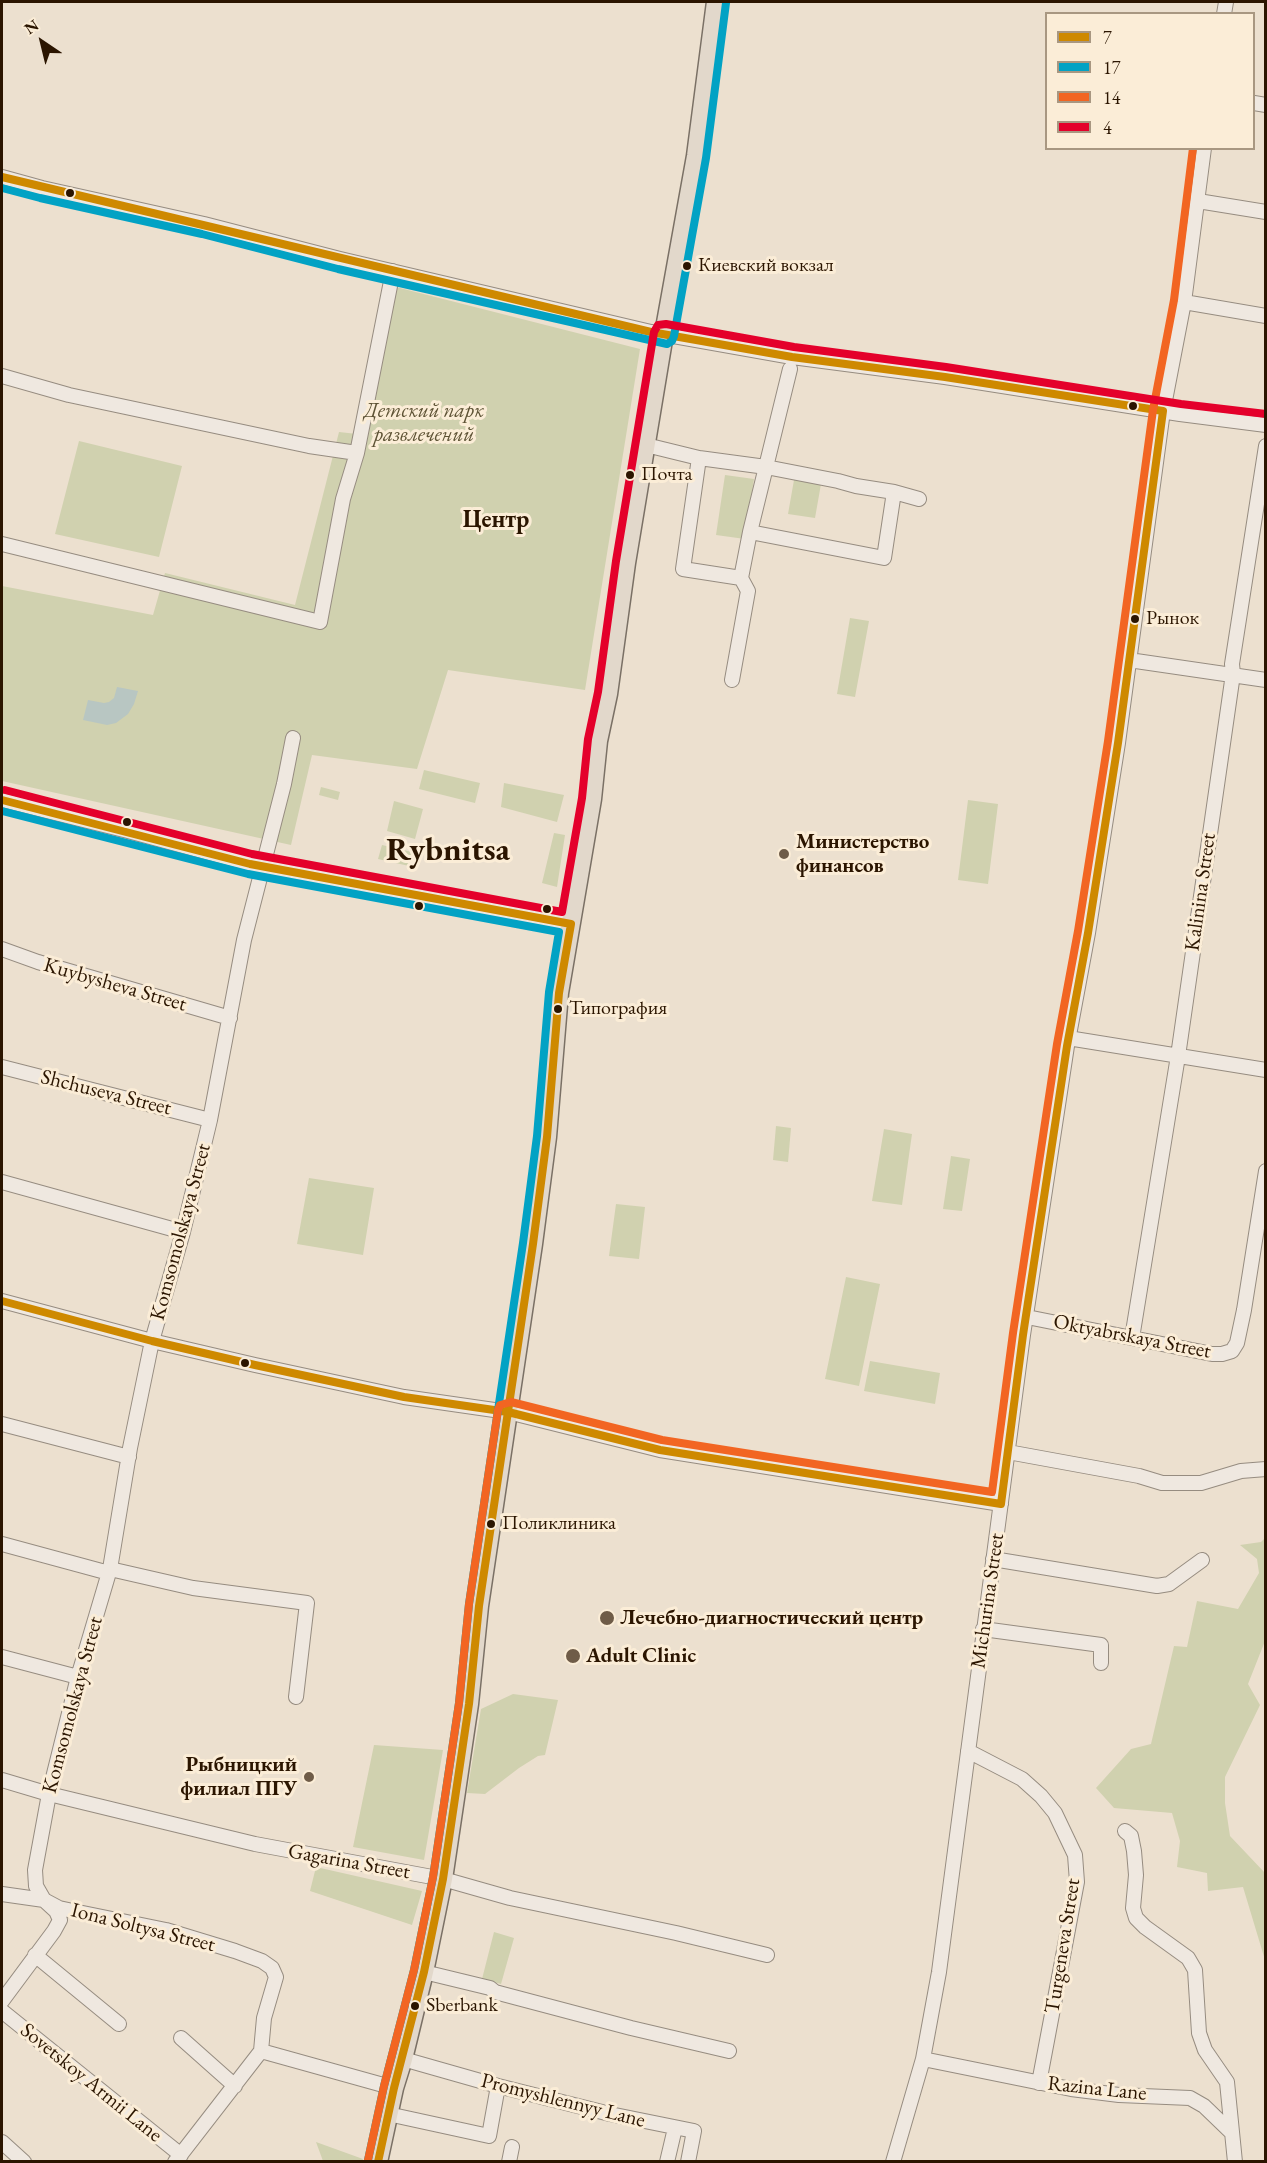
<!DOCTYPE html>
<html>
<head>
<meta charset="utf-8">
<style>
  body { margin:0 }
  #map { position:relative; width:1267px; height:2163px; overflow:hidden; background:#ece0cf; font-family:"EB Garamond",serif }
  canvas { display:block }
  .frame { position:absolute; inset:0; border:3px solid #2b1500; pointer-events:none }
  .legend { position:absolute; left:1045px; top:12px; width:210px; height:138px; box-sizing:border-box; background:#fbedd7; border:2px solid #a89781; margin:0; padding:8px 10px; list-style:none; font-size:18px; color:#2b1500 }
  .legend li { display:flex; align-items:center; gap:12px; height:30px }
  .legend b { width:30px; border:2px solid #a89781 }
  .north { position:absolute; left:12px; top:12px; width:60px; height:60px; -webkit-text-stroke:4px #fbedd7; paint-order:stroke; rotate:325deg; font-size:16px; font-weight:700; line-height:24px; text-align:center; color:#2b1500 }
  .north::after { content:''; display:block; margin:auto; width:21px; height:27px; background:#2b1500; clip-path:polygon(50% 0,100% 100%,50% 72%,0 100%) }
</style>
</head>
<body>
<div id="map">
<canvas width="1267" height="2163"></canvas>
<div class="frame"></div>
<ul class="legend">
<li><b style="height:8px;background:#ce8900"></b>7</li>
<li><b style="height:8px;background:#02a2c4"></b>17</li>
<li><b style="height:8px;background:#f26522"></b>14</li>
<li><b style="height:8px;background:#e4002b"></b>4</li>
</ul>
<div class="north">N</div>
</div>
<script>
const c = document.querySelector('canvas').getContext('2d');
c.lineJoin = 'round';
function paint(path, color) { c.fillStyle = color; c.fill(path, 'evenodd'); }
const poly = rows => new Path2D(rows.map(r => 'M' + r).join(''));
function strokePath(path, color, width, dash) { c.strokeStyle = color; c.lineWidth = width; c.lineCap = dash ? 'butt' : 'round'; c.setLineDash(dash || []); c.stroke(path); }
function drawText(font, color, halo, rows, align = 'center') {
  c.font = font + ' "EB Garamond",serif'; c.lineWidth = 6; c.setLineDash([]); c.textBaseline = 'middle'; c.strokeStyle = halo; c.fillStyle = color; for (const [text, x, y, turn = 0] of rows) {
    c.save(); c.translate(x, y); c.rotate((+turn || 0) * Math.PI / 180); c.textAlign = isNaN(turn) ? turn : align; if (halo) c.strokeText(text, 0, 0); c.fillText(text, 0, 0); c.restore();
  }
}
const green = poly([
  [396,287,640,349,585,690,448,670,417,769,312,755,291,845,2,781,2,586,153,615,165,573,295,605,339,432,357,434],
  [79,441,182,466,159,557,55,534],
  [725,475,754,479,745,539,716,535],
  [794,480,821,484,815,518,788,514],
  [850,618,869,621,855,697,837,694],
  [424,770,480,783,475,803,419,789],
  [504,783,564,795,557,822,501,807],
  [321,787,340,792,338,800,319,795],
  [968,800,998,804,988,884,958,880],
  [394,801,423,809,415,839,387,831],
  [554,833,565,835,557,887,542,883],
  [382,845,412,852,409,866,378,859],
  [776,1126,791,1128,788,1162,773,1160],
  [884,1129,912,1134,902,1205,872,1201],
  [951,1156,970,1159,962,1211,943,1209],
  [309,1178,374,1188,363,1255,297,1244],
  [616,1204,645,1207,639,1259,609,1256],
  [846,1277,880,1284,859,1386,825,1379],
  [870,1361,940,1373,935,1404,864,1391],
  [1265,1538,1265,1641,1248,1684,1260,1705,1225,1777,1225,1803,1230,1836,1265,1873,1265,1960,1243,1887,1208,1891,1207,1873,1177,1867,1180,1841,1172,1813,1114,1808,1096,1788,1131,1749,1151,1744,1174,1646,1187,1647,1197,1601,1238,1609,1259,1573,1257,1559,1240,1545,1261,1542],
  [513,1694,558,1700,545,1755,538,1756,519,1768,485,1794,467,1793,481,1709],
  [374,1745,443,1750,424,1860,353,1847],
  [316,1867,422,1891,412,1925,310,1891],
  [494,1932,514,1938,501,1984,482,1979],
  [316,2142,363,2159,362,2161,323,2161]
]);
const water = poly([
  [117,687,138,691,134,704,128,714,116,723,107,725,83,720,88,700,104,703,109,702,114,698]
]);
const minor = poly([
  [1224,14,1226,2],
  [1254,103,1266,105],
  [2,177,42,188,204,224,340,259,651,332,792,357,945,377,1180,414,1266,425],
  [1198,201,1266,212],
  [1184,302,1266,316],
  [2,376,69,395,309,446,357,453],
  [646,445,699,458,766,467,838,481,856,486,894,492,919,499],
  [699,458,683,569,741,578,748,591,732,680],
  [750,532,884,558,894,492],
  [2,544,320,622,343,499,357,453,393,271],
  [741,578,750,532,790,369],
  [1129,660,1266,680],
  [2,800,128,831,250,864,571,924],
  [2,949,38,962,230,1018],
  [1068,1038,1266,1070],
  [2,1067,210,1120],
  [2,1182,183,1232],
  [2,1301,152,1341,255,1365,404,1397,508,1412,660,1450,1001,1504],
  [1027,1317,1212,1354,1222,1354,1232,1351,1237,1343,1244,1310,1266,1171],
  [1132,1338,1178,1056,1233,674,1232,664,1266,446],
  [2,1424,129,1457],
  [1008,1452,1139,1476,1162,1483,1201,1483,1241,1471,1266,1469],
  [2,1544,109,1573],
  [993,1559,1157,1586,1169,1584,1202,1560],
  [110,1569,193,1588,307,1603,296,1697],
  [983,1629,1101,1645,1101,1663],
  [2,1657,78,1677],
  [968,1751,1022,1779,1041,1796,1055,1813,1075,1855,1077,1882,1039,2083],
  [2,1780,49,1794,255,1844,443,1879,510,1898,676,1933,767,1955],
  [1125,1831,1131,1836,1134,1851,1136,1875,1133,1908,1136,1918,1145,1927,1188,1958,1195,1970,1199,2033,1205,2050,1227,2082,1235,2162],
  [2,1894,44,1900,59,1908,73,1911,166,1930,235,1951,262,1961,272,1968,276,1977,264,2018,261,2051,175,2162],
  [35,1955,119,2024],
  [424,1972,490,1988,495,1992,631,2028,729,2051],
  [2,2001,54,1931,60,1920,56,1911,44,1900,36,1886,35,1870,49,1794,78,1677,110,1569,130,1448,152,1341,183,1232,210,1120,244,940,284,784,293,738],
  [2,2011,181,2155],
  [181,2038,235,2086],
  [261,2051,394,2088],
  [403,2059,498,2086,610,2114,694,2131,688,2162],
  [923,2059,1071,2089,1119,2095,1190,2098,1204,2106,1232,2133],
  [388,2114,489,2136,498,2086],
  [2,2142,24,2162],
  [509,2162,512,2147],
  [667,2162,675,2128],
  [893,2162,923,2059,939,1972,1023,1335,1067,1046,1088,933,1118,743,1163,411,1184,302,1204,148]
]);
const major = poly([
  [378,2162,394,2088,403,2059,424,1972,443,1879,469,1704,479,1606,533,1244,547,1137,559,993,592,799,598,741,608,694,626,563,664,334,696,156,716,2]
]);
const bus1 = poly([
  [2,177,651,332,792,357,945,377,1163,411,1118,743,1088,933,1067,1046,1023,1335,1001,1504,660,1450,508,1412,404,1397,255,1365,152,1341,2,1301],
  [2,800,250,864,571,924,559,993,547,1137,533,1244,479,1606,469,1704,443,1879,424,1972,394,2088,378,2162]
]);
const bus2 = poly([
  [2,188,40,198,202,234,338,269,667,344,672,341,674,336,706,158,726,3],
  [2,811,248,874,559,932,549,992,537,1136,523,1243,469,1604,459,1703,433,1877,414,1970,384,2086,368,2160]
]);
const bus3 = poly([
  [368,2160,384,2086,414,1970,433,1877,459,1703,469,1604,498,1410,500,1405,511,1402,662,1440,992,1492,1013,1333,1057,1044,1078,931,1108,741,1153,410,1174,300,1193,148]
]);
const bus4 = poly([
  [5,790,252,854,562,912,582,798,588,739,598,692,616,561,654,332,658,325,666,324,794,347,946,367,1181,404,1266,414]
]);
const markers = [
  [70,193,5,"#2b1500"],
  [687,266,5,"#2b1500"],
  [1133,406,5,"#2b1500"],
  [630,475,5,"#2b1500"],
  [1135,619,5,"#2b1500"],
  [127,822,5,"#2b1500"],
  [784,854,6,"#6f5c48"],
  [419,906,5,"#2b1500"],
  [547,909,5,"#2b1500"],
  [558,1009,5,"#2b1500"],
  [245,1363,5,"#2b1500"],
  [491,1524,5,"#2b1500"],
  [607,1618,8,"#6f5c48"],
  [573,1656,8,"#6f5c48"],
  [309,1777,6,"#6f5c48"],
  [415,2006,5,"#2b1500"]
];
const busNames = [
  ["Киевский вокзал",698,266],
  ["Почта",641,475],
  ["Рынок",1146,619],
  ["Типография",569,1009],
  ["Поликлиника",502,1524],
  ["Sberbank",426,2006]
];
const parkNames = [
  ["Детский парк",424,411],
  ["развлечений",424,435]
];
const poiNames = [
  ["Министерство",796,842],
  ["финансов",796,866],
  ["Лечебно-диагностический центр",620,1618],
  ["Adult Clinic",586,1656],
  ["Рыбницкий",297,1765,"right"],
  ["филиал ПГУ",297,1789,"right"]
];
const streetNames = [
  ["Kalinina Street",1201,892,-82],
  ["Kuybysheva Street",115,985,16],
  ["Shchuseva Street",106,1093,14],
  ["Komsomolskaya Street",181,1232,-75],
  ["Oktyabrskaya Street",1132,1337,11],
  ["Michurina Street",988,1601,-82],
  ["Komsomolskaya Street",73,1705,-75],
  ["Gagarina Street",349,1862,10],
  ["Iona Soltysa Street",143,1928,14],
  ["Turgeneva Street",1063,1946,-81],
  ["Sovetskoy Armii Lane",91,2083,39],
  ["Razina Lane",1097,2089,6],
  ["Promyshlennyy Lane",563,2101,14]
];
const quarterNames = [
  ["Центр",496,520]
];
const townNames = [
  ["Rybnitsa",448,851]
];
paint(green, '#d0d1af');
paint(water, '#b8c6c2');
strokePath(minor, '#968c80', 16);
strokePath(major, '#7a7065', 21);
strokePath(minor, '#efe8e0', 14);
strokePath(major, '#e2d8cb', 18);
strokePath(bus1, '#ce8900', 8);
strokePath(bus2, '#02a2c4', 8);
strokePath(bus3, '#f26522', 8);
strokePath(bus4, '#e4002b', 8);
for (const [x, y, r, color] of markers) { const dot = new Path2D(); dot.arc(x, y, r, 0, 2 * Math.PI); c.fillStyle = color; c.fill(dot); strokePath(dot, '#fbedd7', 2); }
drawText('20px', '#2b1500', '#fbedd7', busNames, 'left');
drawText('italic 21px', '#5d5234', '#fbedd7', parkNames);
drawText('bold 21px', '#2b1500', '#fbedd7', poiNames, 'left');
drawText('21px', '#2b1500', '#fbedd7', streetNames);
drawText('bold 24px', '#2b1500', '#fbedd7', quarterNames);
drawText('bold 33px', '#2b1500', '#fbedd7', townNames);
</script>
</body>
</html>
